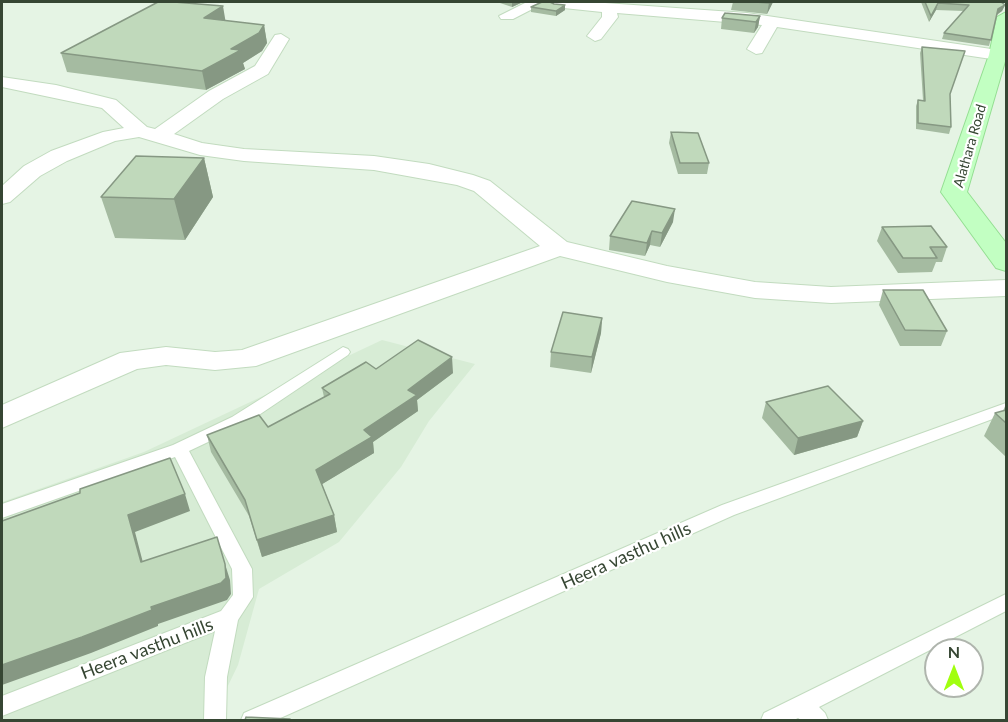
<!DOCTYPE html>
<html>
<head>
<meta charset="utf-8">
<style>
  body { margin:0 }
  #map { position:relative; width:1008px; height:722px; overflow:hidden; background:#e5f4e4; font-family:Lato,sans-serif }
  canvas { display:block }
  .frame { position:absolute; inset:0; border:3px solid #364633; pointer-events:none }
  .north { position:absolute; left:924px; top:638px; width:60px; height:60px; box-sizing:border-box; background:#fff; border:2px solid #afb5ad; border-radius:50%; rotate:0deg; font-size:16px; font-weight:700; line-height:24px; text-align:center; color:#364633 }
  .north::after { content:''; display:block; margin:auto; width:21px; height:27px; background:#a1ff0f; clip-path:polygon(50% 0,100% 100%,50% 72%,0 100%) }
</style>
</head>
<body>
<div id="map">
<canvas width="1008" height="722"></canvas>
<div class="frame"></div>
<div class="north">N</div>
</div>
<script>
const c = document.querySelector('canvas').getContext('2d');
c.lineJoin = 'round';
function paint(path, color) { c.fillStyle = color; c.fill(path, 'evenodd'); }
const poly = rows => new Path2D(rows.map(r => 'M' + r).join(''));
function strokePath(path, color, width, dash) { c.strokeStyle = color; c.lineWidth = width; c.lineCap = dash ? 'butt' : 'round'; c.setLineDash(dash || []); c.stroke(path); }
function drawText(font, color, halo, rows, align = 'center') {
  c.font = font + ' Lato,sans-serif'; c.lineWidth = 4.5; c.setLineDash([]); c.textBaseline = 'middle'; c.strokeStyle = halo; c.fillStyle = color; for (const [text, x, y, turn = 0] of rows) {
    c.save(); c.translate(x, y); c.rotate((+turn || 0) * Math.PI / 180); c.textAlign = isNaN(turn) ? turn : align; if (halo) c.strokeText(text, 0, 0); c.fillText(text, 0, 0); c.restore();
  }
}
const residential = poly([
  [382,340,475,364,429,421,401,467,339,542,259,589,238,665,224,694,219,720,2,720,2,502,144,452]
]);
const lane = poly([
  [343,347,348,349,350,352,348,355,244,425,189,451,252,569,253,597,238,620,227,677,226,720,204,720,205,677,215,631,2,716,2,696,221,611,233,595,232,569,175,457,2,518,2,504,173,445,232,417,343,347],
  [1006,403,1006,414,734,515,276,720,241,720,244,713,722,505,1006,403],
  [1006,594,1006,611,819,707,825,713,828,720,801,720,798,718,794,720,761,720,764,713,1006,594]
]);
const street = poly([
  [527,2,546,2,513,19,501,19,499,16,527,2],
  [546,2,591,2,747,13,998,50,1006,55,998,60,777,27,762,53,756,54,747,49,762,25,617,13,618,17,601,39,595,41,587,36,602,17,602,12,554,7,546,2],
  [281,34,289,39,268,74,223,99,174,134,202,143,244,149,374,156,429,164,473,175,490,181,567,242,667,266,755,282,831,287,1006,280,1006,296,831,303,755,298,667,282,560,256,256,366,215,370,166,365,137,369,2,428,2,405,120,353,166,347,215,352,242,350,540,246,474,191,457,185,374,170,244,161,200,155,139,137,115,141,67,161,40,176,10,202,2,204,2,186,24,166,51,151,103,132,124,128,102,108,2,87,2,77,56,85,116,100,147,127,155,129,209,91,255,66,275,35,281,34]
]);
const secondary = poly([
  [1006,12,1006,58,967,192,1006,243,1006,271,996,268,941,192,989,55,997,17,1006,12]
]);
const wall = poly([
  [500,2,523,2,512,7,500,3],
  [733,2,773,2,767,14,731,10],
  [921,2,1001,2,1005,5,1002,11,997,15,989,46,942,39,944,33,964,11,936,10,929,22],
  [531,7,565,10,556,16,531,12],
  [760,16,758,27,754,33,721,29,722,18],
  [226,21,264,25,267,43,262,51,243,63,245,69,206,90,67,72,61,53],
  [922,47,950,95,951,127,949,134,916,129,916,106,918,100,923,100,920,53],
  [671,132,709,163,707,174,678,174,669,143],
  [204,158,213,197,185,240,115,238,101,197],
  [673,222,660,247,650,245,645,256,609,250,610,236],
  [882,227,947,247,942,262,936,262,932,272,898,273,877,241],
  [883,290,947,331,941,346,900,346,879,305],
  [602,318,601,333,591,373,550,367,551,352],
  [376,369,453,373,417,400,418,411,373,442,374,453,322,484,334,515,337,532,262,557,249,516,211,452,207,435,268,427,324,397,322,388],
  [766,402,863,421,857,437,794,455,762,418],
  [1006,404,1006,457,984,436,995,413,1003,411]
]);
const shadedWall = poly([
  [512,2,523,2,512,7],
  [770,2,773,2,767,14,769,3],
  [938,3,936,10,929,22,931,16],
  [565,5,565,10,556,16,556,11],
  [1005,5,1002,11,996,15,998,9],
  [223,6,226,24,204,18],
  [760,16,758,27,754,33,756,22],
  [264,25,267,43,262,51,243,63,245,69,206,90,202,71],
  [204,158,213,197,185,240,174,199],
  [675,209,673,222,660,247,662,233],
  [652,231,650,245,645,256,647,243],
  [602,318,601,333,591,373,592,357],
  [452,357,453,373,417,400,418,411,373,442,374,453,319,486,316,470,364,430,408,390],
  [863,421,857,437,794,455,798,438],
  [185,494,190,511,135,532,147,578,141,562,128,515],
  [334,515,337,532,262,557,257,540],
  [225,564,230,580,231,594,227,600,158,624,158,626,91,653,2,685,2,665,151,607]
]);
const building = poly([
  [158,2,174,2,223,6,204,18,264,25,259,33,231,49,241,50,202,71,61,53,158,2],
  [542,2,550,2,554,4,565,5,556,11,531,7,542,2],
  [755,2,770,2,769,3,755,2],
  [925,2,1001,2,1005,5,998,9,991,40,944,33,969,5,938,3,931,16,925,2],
  [725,13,760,16,756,22,722,18,725,13],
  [922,47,965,51,950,94,951,127,918,123,918,100,925,101,922,47],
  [671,132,698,133,709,163,680,163,671,132],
  [136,156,204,158,174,199,101,197,136,156],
  [632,201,675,209,662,233,652,231,647,243,610,236,632,201],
  [931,226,947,247,930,247,937,258,903,258,882,227,931,226],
  [883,290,923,290,947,331,905,330,883,290],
  [563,312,602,318,592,357,551,352,563,312],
  [418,340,452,357,408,390,417,395,364,430,372,437,316,470,334,515,257,540,245,500,207,435,259,415,268,427,330,394,322,388,366,362,376,369,418,340],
  [828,386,863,421,798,438,766,402,828,386],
  [1006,410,1006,423,995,413,1006,410],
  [170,458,185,494,128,515,141,562,217,537,225,564,226,578,221,583,151,607,152,610,82,637,2,665,2,521,80,493,80,489,170,458],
  [246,717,290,719,290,720,245,720,246,717]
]);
const farStreetnames = [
  ["Alathara Road",970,146,-74]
];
const nearStreetnames = [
  ["Heera vasthu hills",626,556,-24],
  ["Heera vasthu hills",147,649,-21]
];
paint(residential, '#d7ecd5');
strokePath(lane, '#c2dbbf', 2);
strokePath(street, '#c2dbbf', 2);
strokePath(secondary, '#94df92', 2);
paint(lane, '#fff');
paint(street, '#fff');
paint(secondary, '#c2ffc2');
paint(wall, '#a5bba1');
paint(shadedWall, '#869883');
paint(building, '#c0d9bb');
strokePath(building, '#869883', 1.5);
drawText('14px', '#364633', '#fff', farStreetnames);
drawText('18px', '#364633', '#fff', nearStreetnames);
</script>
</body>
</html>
